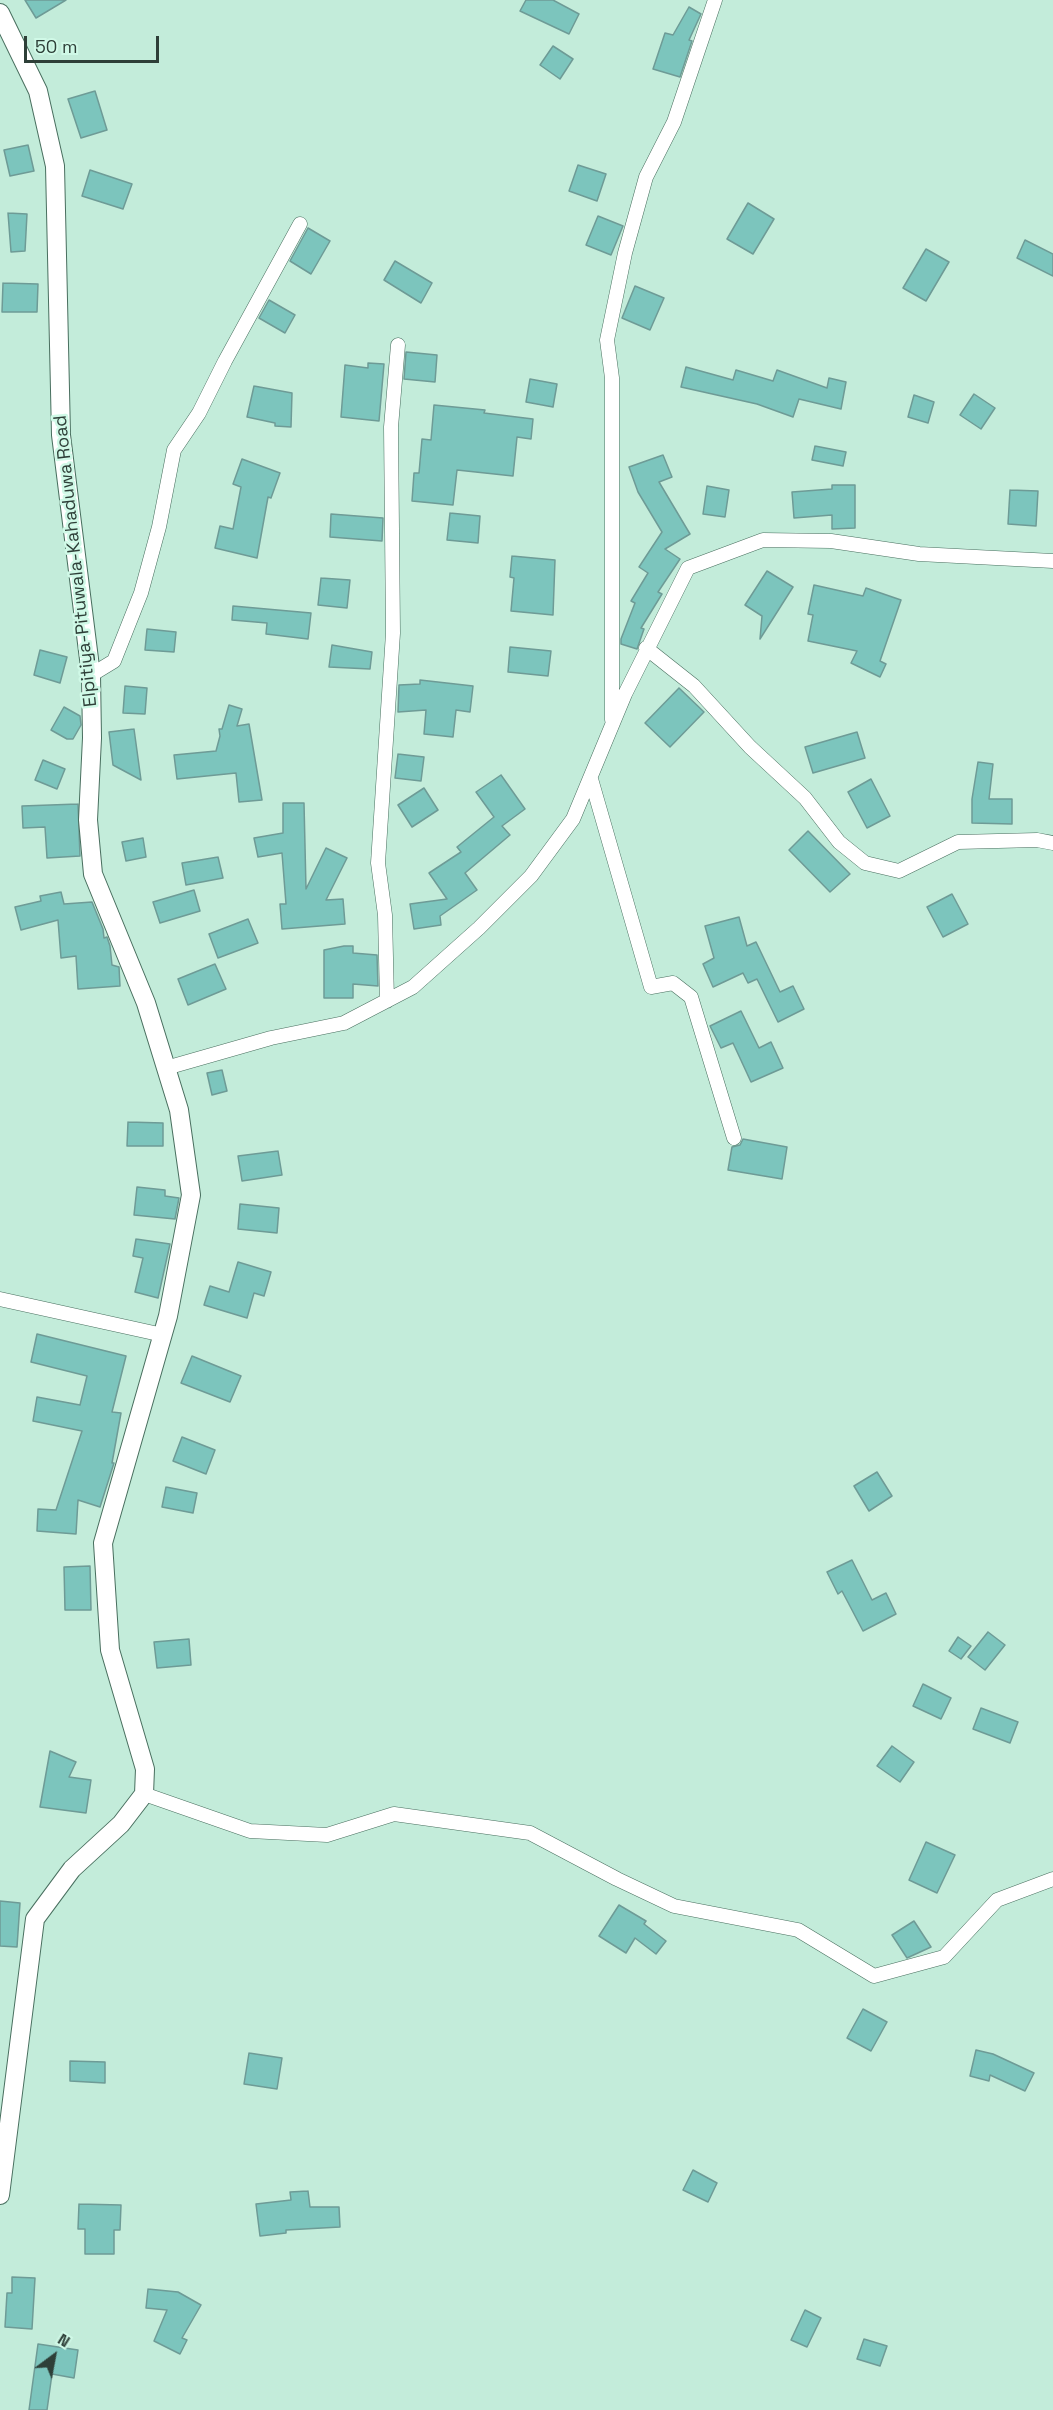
<!DOCTYPE html>
<html>
<head>
<meta charset="utf-8">
<style>
  body { margin:0 }
  #map { position:relative; width:1053px; height:2410px; overflow:hidden; background:#c3ecda; font-family:"Space Grotesk",sans-serif }
  canvas { display:block }
  .north { position:absolute; left:24px; top:2326px; width:60px; height:60px; -webkit-text-stroke:4px #d0f9e7; paint-order:stroke; rotate:32deg; font-size:16px; font-weight:700; line-height:24px; text-align:center; color:#2e3f38 }
  .north::after { content:''; display:block; margin:auto; width:21px; height:27px; background:#2e3f38; clip-path:polygon(50% 0,100% 100%,50% 72%,0 100%) }
  .scale { position:absolute; left:24px; top:36px; width:135px; height:27px; box-sizing:border-box; border:3px solid #2e3f38; border-top:0; padding-left:8px; font-size:18px; line-height:21px; white-space:nowrap; color:#2e3f38; -webkit-text-stroke:4px #d0f9e7; paint-order:stroke }
</style>
</head>
<body>
<div id="map">
<canvas width="1053" height="2410"></canvas>
<div class="north">N</div>
<div class="scale">50 m</div>
</div>
<script>
const c = document.querySelector('canvas').getContext('2d');
c.lineJoin = 'round';
function paint(path, color) { c.fillStyle = color; c.fill(path, 'evenodd'); }
const poly = rows => new Path2D(rows.map(r => 'M' + r).join(''));
function strokePath(path, color, width, dash) { c.strokeStyle = color; c.lineWidth = width; c.lineCap = dash ? 'butt' : 'round'; c.setLineDash(dash || []); c.stroke(path); }
function drawText(font, color, halo, rows, align = 'center') {
  c.font = font + ' "Space Grotesk",sans-serif'; c.lineWidth = 5; c.setLineDash([]); c.textBaseline = 'middle'; c.strokeStyle = halo; c.fillStyle = color; for (const [text, x, y, turn = 0] of rows) {
    c.save(); c.translate(x, y); c.rotate((+turn || 0) * Math.PI / 180); c.textAlign = isNaN(turn) ? turn : align; if (halo) c.strokeText(text, 0, 0); c.fillText(text, 0, 0); c.restore();
  }
}
const building = poly([
  [25,0,66,0,36,18,25,0],
  [526,0,553,0,579,14,569,34,520,11,526,0],
  [689,7,701,14,689,40,692,41,680,77,653,69,665,33,673,35,689,7],
  [553,46,573,59,560,79,540,65,553,46],
  [95,91,107,130,81,138,68,99,95,91],
  [28,145,34,171,10,176,4,150,28,145],
  [578,165,606,174,597,201,569,191,578,165],
  [90,170,132,184,123,209,82,196,90,170],
  [748,203,774,219,753,254,727,239,748,203],
  [8,213,27,214,25,251,11,252,8,213],
  [598,216,623,226,611,255,586,245,598,216],
  [308,228,330,241,311,274,290,261,308,228],
  [1025,240,1053,254,1053,276,1017,258,1025,240],
  [926,249,949,262,926,301,903,288,926,249],
  [395,261,432,283,421,303,384,280,395,261],
  [3,283,38,284,37,312,2,312,3,283],
  [635,286,664,298,650,330,622,318,635,286],
  [269,300,295,315,285,333,259,318,269,300],
  [406,352,437,355,435,382,404,379,406,352],
  [368,363,384,364,379,421,341,417,345,365,368,368,368,363],
  [686,367,733,380,736,370,773,381,777,370,827,388,829,378,846,382,841,409,799,399,793,417,757,404,681,387,686,367],
  [530,379,557,384,553,407,526,402,530,379],
  [254,386,292,393,291,427,275,426,275,423,247,417,254,386],
  [974,394,995,408,981,429,960,415,974,394],
  [914,395,934,402,928,423,908,417,914,395],
  [434,405,485,410,484,413,533,419,531,439,517,437,513,476,457,470,453,505,412,501,414,473,419,473,422,439,431,440,434,405],
  [815,446,846,452,843,466,812,460,815,446],
  [663,455,672,477,659,482,690,534,665,549,680,559,658,592,662,594,641,628,644,629,637,649,621,644,621,639,635,603,631,601,648,573,639,567,662,532,638,492,629,467,663,455],
  [242,459,280,473,271,498,268,497,257,558,215,548,220,526,233,529,241,487,233,484,242,459],
  [832,485,855,485,855,528,832,529,832,515,794,518,792,492,832,489,832,485],
  [707,486,729,490,725,517,703,514,707,486],
  [1010,490,1038,491,1036,526,1008,524,1010,490],
  [450,513,480,516,478,543,447,540,450,513],
  [331,514,383,518,382,541,330,537,331,514],
  [512,556,555,560,553,615,511,611,514,578,510,577,512,556],
  [767,571,793,587,760,639,762,616,745,605,767,571],
  [321,578,350,580,347,608,318,605,321,578],
  [814,585,863,596,866,588,901,600,880,661,886,664,880,677,851,663,857,651,808,641,813,615,808,614,814,585],
  [233,606,311,613,308,639,266,634,267,623,232,620,233,606],
  [147,629,176,632,174,652,145,650,147,629],
  [332,645,372,652,370,669,329,667,332,645],
  [510,647,551,651,548,676,508,672,510,647],
  [40,650,67,657,60,683,34,675,40,650],
  [420,680,473,686,470,712,456,710,453,737,424,734,426,710,398,712,399,685,420,684,420,680],
  [125,686,147,688,145,714,123,713,125,686],
  [679,688,704,712,670,747,645,723,679,688],
  [229,705,242,709,237,726,249,724,262,800,239,802,236,773,177,779,174,755,216,751,220,736,219,729,222,729,229,705],
  [64,707,80,716,81,725,73,739,67,739,51,730,64,707],
  [134,729,141,780,113,765,109,732,134,729],
  [857,732,865,758,813,773,805,747,857,732],
  [398,754,424,757,421,781,395,778,398,754],
  [43,760,65,769,57,789,35,780,43,760],
  [978,762,993,764,989,799,1012,799,1012,824,972,823,972,799,978,762],
  [501,775,525,809,502,826,510,835,465,873,477,890,440,916,441,925,414,929,410,904,447,899,429,873,461,852,457,847,494,817,476,792,501,775],
  [871,779,890,816,867,828,848,792,871,779],
  [424,788,438,810,412,827,398,805,424,788],
  [283,803,304,803,306,889,326,848,347,858,326,900,343,899,345,924,282,929,280,904,286,904,282,853,258,857,254,838,283,833,283,803],
  [78,804,80,856,47,858,45,827,23,828,22,806,78,804],
  [808,831,850,874,830,892,789,850,808,831],
  [143,838,146,857,126,861,122,842,143,838],
  [218,857,223,878,186,885,182,863,218,857],
  [194,890,200,911,160,923,153,902,194,890],
  [61,892,64,904,92,902,103,929,104,938,107,937,110,946,112,965,119,967,120,986,78,989,76,956,61,958,58,920,21,930,15,907,41,901,40,896,61,892],
  [952,894,968,924,943,937,927,907,952,894],
  [739,917,747,946,756,942,780,992,793,986,804,1009,778,1022,757,979,748,983,743,973,713,987,703,964,714,958,705,926,739,917],
  [248,919,258,943,218,958,209,934,248,919],
  [344,946,353,946,353,953,377,955,378,986,353,984,353,998,324,998,324,950,344,946],
  [215,964,226,989,188,1005,178,979,215,964],
  [741,1011,759,1048,771,1042,783,1068,751,1082,733,1043,721,1048,710,1026,741,1011],
  [222,1070,227,1091,212,1095,207,1073,222,1070],
  [128,1122,163,1123,163,1146,127,1146,128,1122],
  [743,1139,787,1147,782,1179,728,1170,732,1147,740,1145,743,1139],
  [278,1151,282,1175,242,1181,238,1156,278,1151],
  [137,1187,165,1190,165,1196,179,1198,175,1219,134,1215,137,1187],
  [240,1204,279,1208,277,1233,238,1229,240,1204],
  [136,1239,170,1244,158,1298,135,1292,143,1258,133,1256,136,1239],
  [238,1262,271,1272,264,1296,254,1293,247,1318,204,1305,210,1286,229,1292,238,1262],
  [37,1334,126,1356,112,1412,121,1413,112,1463,114,1463,100,1507,78,1500,76,1534,37,1531,38,1509,56,1510,82,1431,33,1421,37,1397,80,1405,87,1376,31,1362,37,1334],
  [192,1356,241,1376,230,1402,181,1383,192,1356],
  [182,1437,215,1450,206,1474,173,1461,182,1437],
  [877,1472,892,1496,869,1511,854,1486,877,1472],
  [166,1487,197,1493,193,1513,162,1507,166,1487],
  [852,1560,872,1600,886,1593,896,1614,863,1631,842,1591,838,1594,827,1572,852,1560],
  [90,1566,91,1610,65,1610,64,1567,90,1566],
  [988,1632,1005,1645,985,1670,968,1657,988,1632],
  [958,1637,971,1646,961,1659,949,1651,958,1637],
  [189,1639,191,1665,157,1668,154,1642,189,1639],
  [923,1684,951,1698,941,1719,913,1706,923,1684],
  [981,1708,1018,1722,1010,1743,973,1729,981,1708],
  [892,1746,914,1762,900,1782,877,1766,892,1746],
  [50,1751,76,1762,69,1777,91,1780,86,1813,40,1807,50,1751],
  [926,1842,955,1855,937,1893,909,1880,926,1842],
  [0,1901,20,1903,17,1947,0,1946,0,1901],
  [619,1905,646,1921,644,1924,666,1941,656,1954,635,1938,626,1953,599,1936,619,1905],
  [914,1921,931,1947,907,1958,892,1935,914,1921],
  [863,2009,887,2022,871,2051,847,2038,863,2009],
  [976,2050,993,2054,1034,2073,1025,2091,990,2075,989,2081,970,2076,976,2050],
  [249,2053,282,2058,277,2089,244,2084,249,2053],
  [70,2061,105,2062,105,2083,70,2081,70,2061],
  [693,2170,717,2183,708,2202,683,2190,693,2170],
  [308,2191,310,2207,339,2207,340,2227,286,2230,286,2233,260,2236,256,2204,291,2200,290,2192,308,2191],
  [79,2204,121,2205,120,2230,114,2230,114,2254,85,2254,85,2229,78,2229,79,2204],
  [12,2277,35,2278,32,2329,5,2327,7,2293,12,2293,12,2277],
  [148,2289,178,2292,201,2305,182,2338,187,2340,180,2354,154,2341,167,2310,146,2308,148,2289],
  [805,2310,821,2318,807,2347,791,2340,805,2310],
  [864,2339,887,2346,880,2366,857,2359,864,2339],
  [38,2344,78,2350,74,2378,52,2374,47,2410,29,2410,38,2344]
]);
const minor = poly([
  [646,648,694,686,750,747,805,798,839,842,865,863,899,871,958,842,1037,840,1053,843],
  [91,675,114,661,141,593,159,527,174,450,199,413,225,361,300,224],
  [612,720,612,378,607,340,625,253,646,177,674,122,715,0],
  [591,779,651,987,673,983,691,997,734,1138],
  [387,1001,385,915,378,863,393,633,391,427,398,345],
  [166,1068,271,1038,344,1023,413,987,479,928,531,876,573,819,625,694,688,568,763,540,831,541,919,554,1053,561],
  [0,1299,163,1335],
  [144,1794,250,1831,327,1835,394,1814,530,1833,617,1879,674,1906,798,1930,874,1976,944,1957,997,1900,1053,1879]
]);
const tertiary = poly([
  [0,13,38,91,55,166,61,435,91,675,92,738,88,820,93,874,146,1003,179,1110,191,1195,168,1316,103,1543,110,1650,145,1769,144,1794,121,1824,72,1869,35,1919,0,2195]
]);
const streetNames = [
  ["Elpitiya-Pituwala-Kahaduwa Road",76,561,-96]
];
paint(building, '#7cc5bd');
strokePath(building, '#6e9b96', 1.5);
strokePath(minor, '#496f5f', 15);
strokePath(tertiary, '#496f5f', 20);
strokePath(minor, '#fff', 14);
strokePath(tertiary, '#fff', 18);
drawText('18px', '#2e3f38', '#d0f9e7', streetNames);
</script>
</body>
</html>
